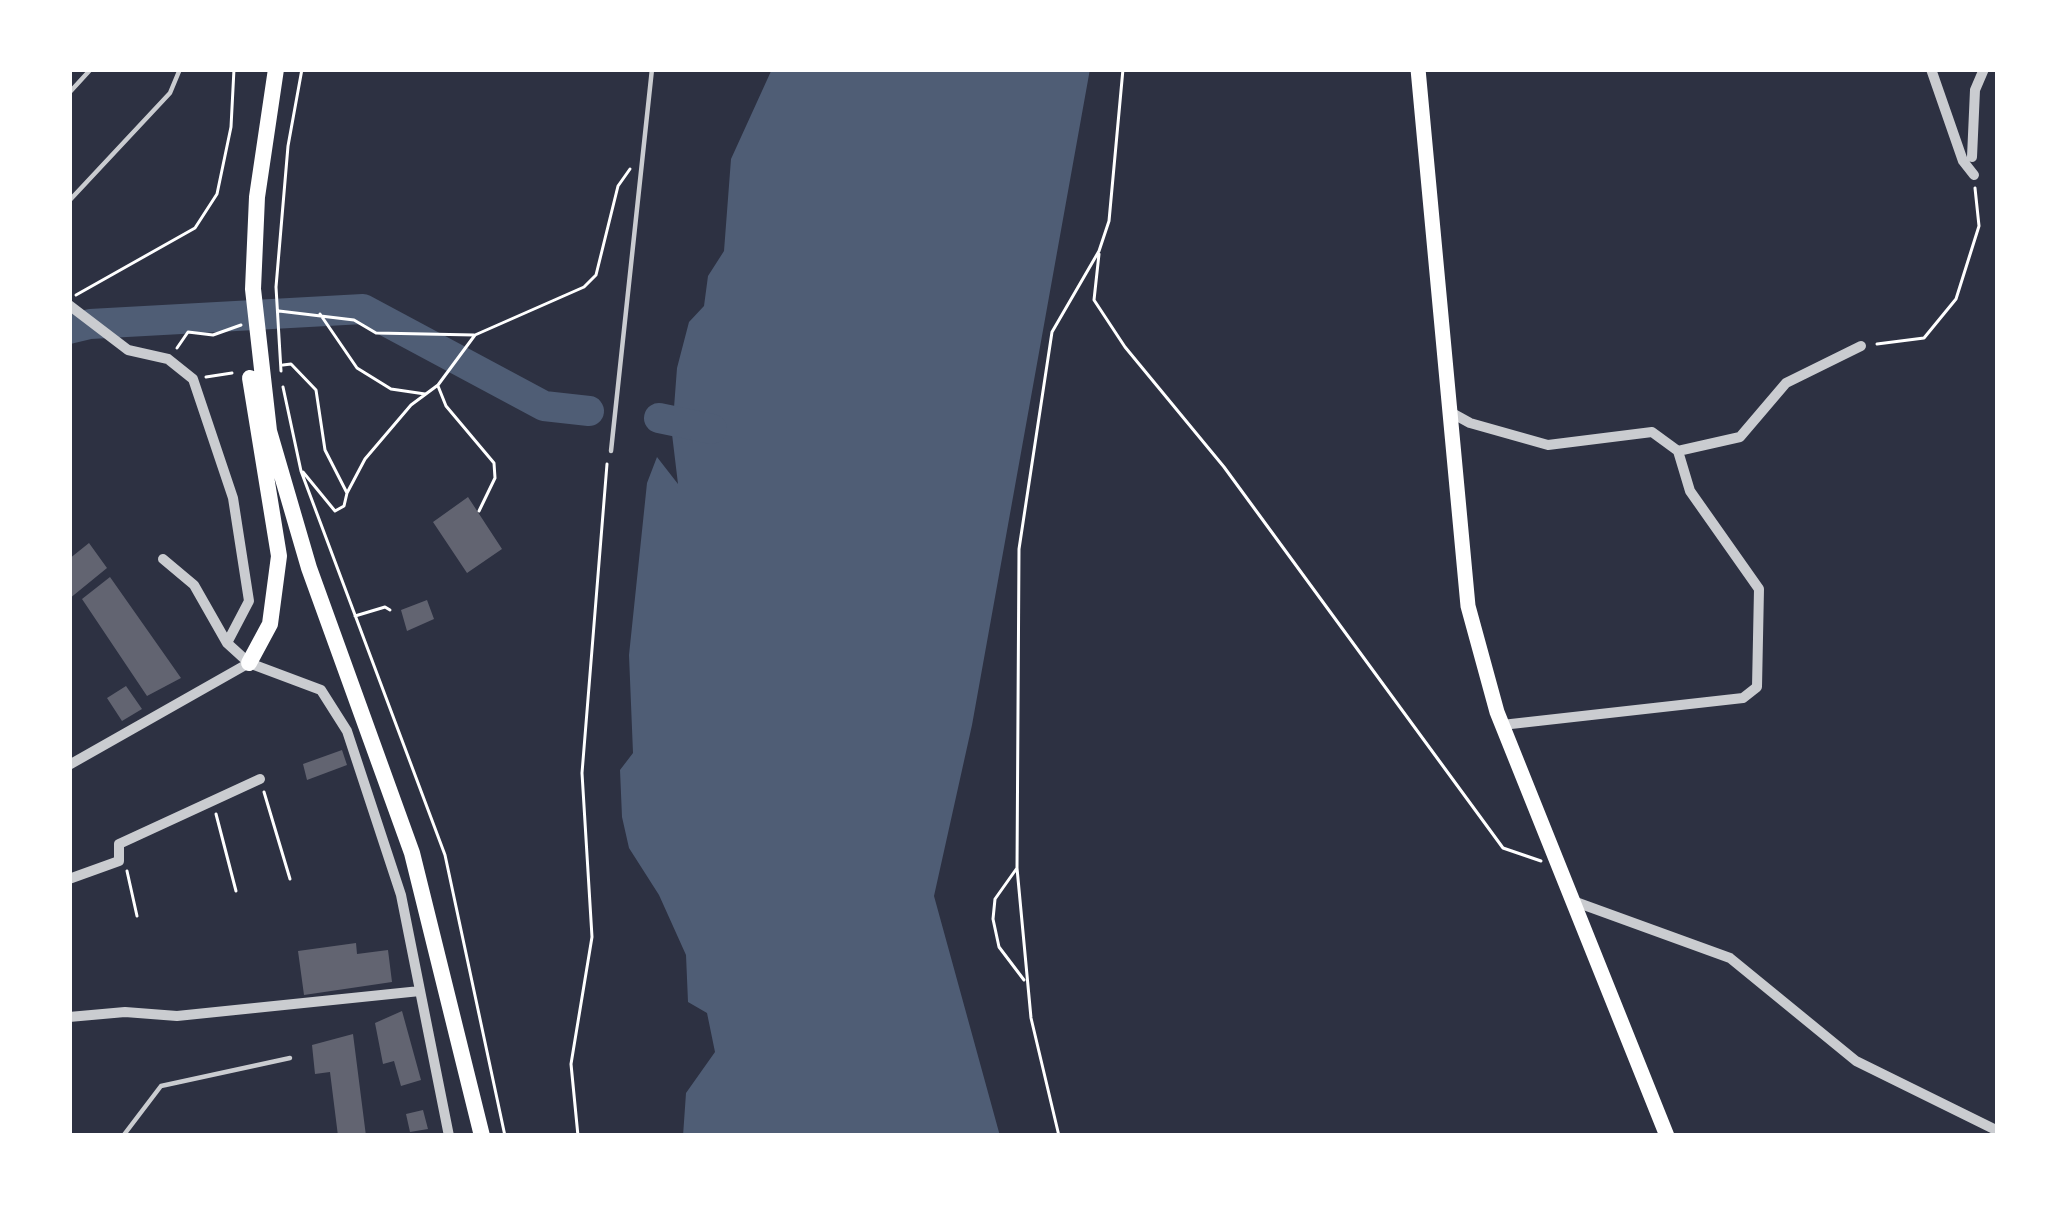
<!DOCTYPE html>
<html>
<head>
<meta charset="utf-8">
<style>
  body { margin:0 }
  #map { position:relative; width:2067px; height:1205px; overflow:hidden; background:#2d3142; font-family:Arial,sans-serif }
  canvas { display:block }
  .frame { position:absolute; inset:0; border:72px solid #fff; pointer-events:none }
</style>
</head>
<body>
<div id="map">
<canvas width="2067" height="1205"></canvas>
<div class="frame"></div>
</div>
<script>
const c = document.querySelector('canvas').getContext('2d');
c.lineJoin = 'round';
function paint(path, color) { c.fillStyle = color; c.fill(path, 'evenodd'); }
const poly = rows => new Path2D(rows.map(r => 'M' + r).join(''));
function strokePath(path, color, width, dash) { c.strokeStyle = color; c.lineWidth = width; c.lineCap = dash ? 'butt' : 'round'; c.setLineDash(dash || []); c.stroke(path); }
const water = poly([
  [772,69,1090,69,972,725,934,896,1000,1136,683,1136,686,1093,715,1052,707,1013,688,1002,686,955,659,895,629,848,622,817,620,770,633,753,629,655,647,483,657,457,678,484,672,434,677,368,689,322,704,306,708,276,724,251,731,159]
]);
const river = poly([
  [69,329,90,324,363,309,544,406,589,411],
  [659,418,712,429]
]);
const building = poly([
  [468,497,502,549,467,573,433,522],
  [89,543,107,568,69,599,69,559],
  [110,577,181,678,147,696,82,599],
  [427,600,434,619,407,631,401,610],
  [126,686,142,709,122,721,107,698],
  [342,750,347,765,307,780,303,764],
  [356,943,357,954,388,950,392,982,304,995,298,951],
  [402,1011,421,1080,401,1086,394,1061,383,1064,375,1023],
  [353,1034,366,1136,338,1136,330,1072,315,1074,312,1045],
  [423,1110,428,1129,410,1132,406,1114]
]);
const path = poly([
  [1099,254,1094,300,1125,347,1224,467,1503,848,1541,861],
  [76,295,195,228,217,194,231,127,234,69],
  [279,311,354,320,376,333,474,335],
  [320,314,357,368,391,389,425,394],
  [1877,344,1924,338,1956,299,1979,226,1975,188],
  [177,348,188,332,213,335,241,325],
  [283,365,291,364,316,390,325,450,347,493,344,506,335,511,303,472],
  [281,371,276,287,288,146,302,69],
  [206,377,232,373],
  [438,386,446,406,494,463,495,478,479,511],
  [283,387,301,471,445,855,505,1136],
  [347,493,365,459,411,405,438,385,475,335,584,287,596,275,618,186,630,169],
  [355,616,385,607,390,610],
  [264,792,290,879],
  [216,814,236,891],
  [1017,868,995,899,993,919,999,947,1024,980],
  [127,871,137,916],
  [578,1136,571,1064,592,937,582,773,607,464],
  [1059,1136,1031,1018,1017,868,1019,549,1052,332,1099,251,1109,221,1123,69]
]);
const service = poly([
  [69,93,91,69],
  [69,201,170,93,180,69],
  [611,451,652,69],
  [123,1136,161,1086,290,1058]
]);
const minor = poly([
  [1931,69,1963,161,1974,175],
  [1972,157,1975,90,1984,69],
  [69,305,128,350,168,359,193,379,233,498,249,601,227,643],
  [1450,412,1470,423,1548,445,1652,432,1678,451,1740,437,1786,383,1861,346],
  [163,559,194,585,227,643,249,663,321,690,347,731,401,895,449,1136],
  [1502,725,1743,698,1757,687,1759,589,1690,491,1678,451],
  [69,765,249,663],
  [69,879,119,861,119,844,260,779],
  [1573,901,1730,958,1856,1061,1998,1131],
  [69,1017,125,1012,177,1016,420,991]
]);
const secondary = poly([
  [1418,69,1468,606,1497,712,1667,1136]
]);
const trunk = poly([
  [276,69,257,197,253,289,269,431,309,568,412,853,482,1136],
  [249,663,270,624,279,556,250,378]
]);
paint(water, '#4f5d75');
strokePath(river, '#4f5d75', 30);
paint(building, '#626471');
strokePath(path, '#fff', 3);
strokePath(service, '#caccd0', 4.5);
strokePath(minor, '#caccd0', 10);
strokePath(secondary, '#fff', 15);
strokePath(trunk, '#fff', 16);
</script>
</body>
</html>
